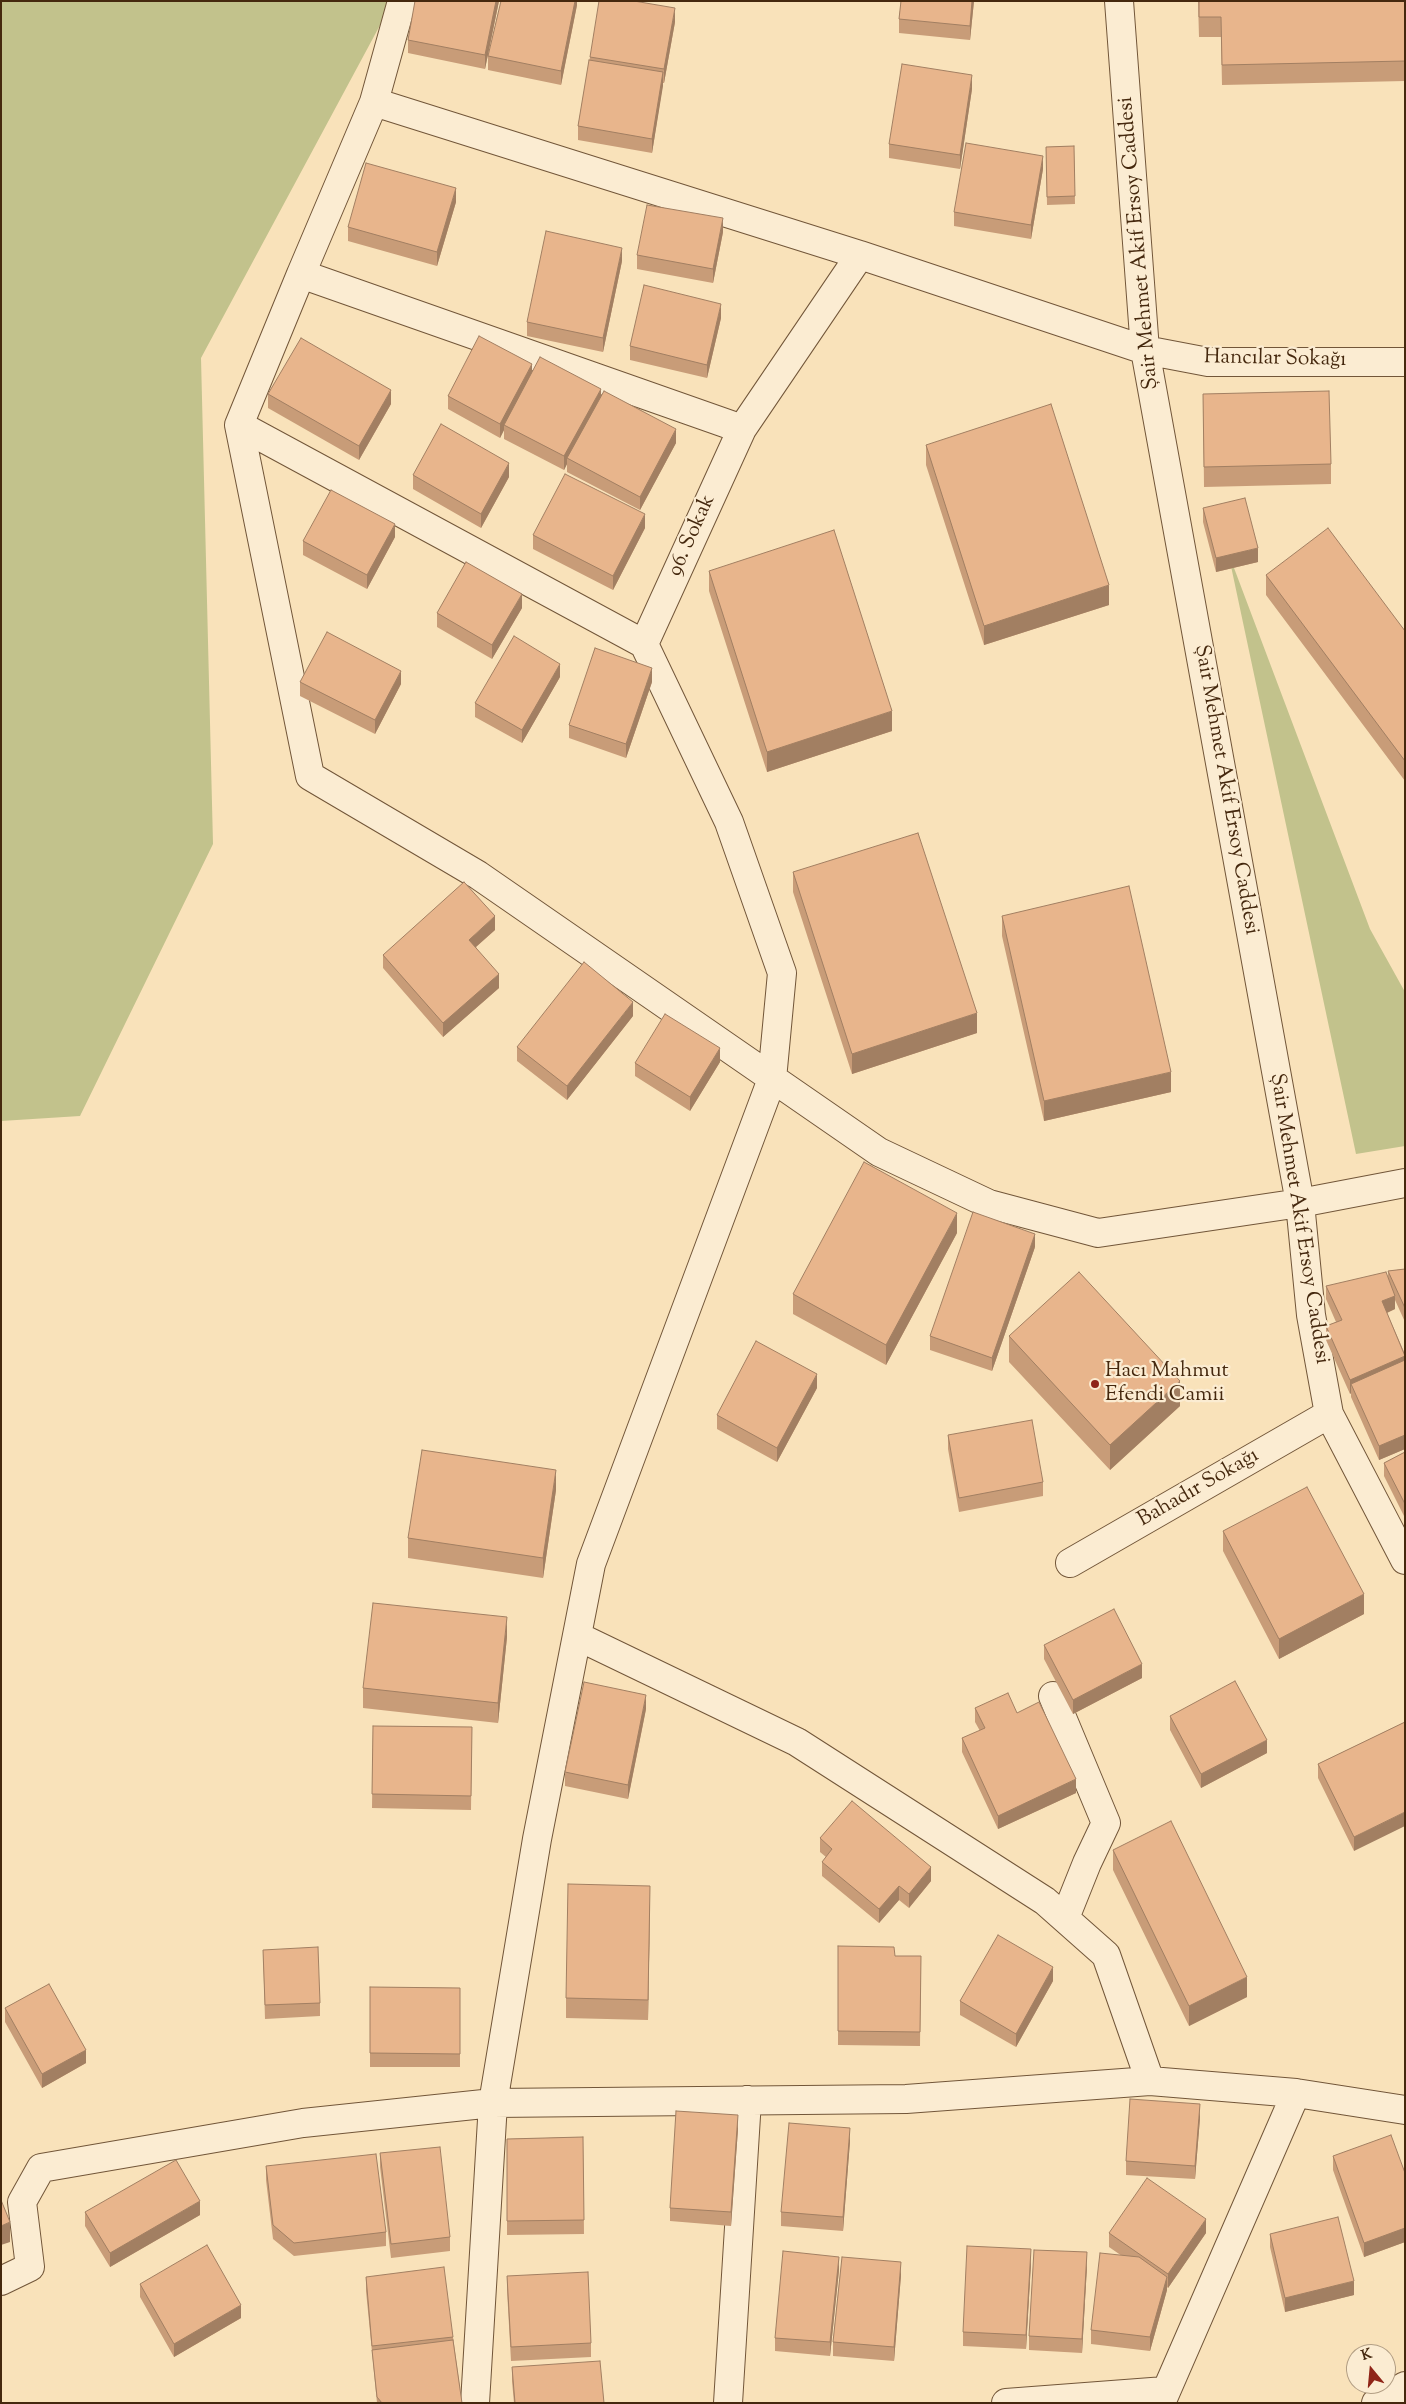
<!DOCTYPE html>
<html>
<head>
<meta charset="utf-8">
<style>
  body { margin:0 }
  #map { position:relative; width:1406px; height:2404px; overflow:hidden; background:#f9e2ba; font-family:"Sorts Mill Goudy",serif }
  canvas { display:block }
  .frame { position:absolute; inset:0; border:2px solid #45280e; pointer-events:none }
  .north { position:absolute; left:1346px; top:2344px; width:50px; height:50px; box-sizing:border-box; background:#fbecd2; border:1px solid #b29e84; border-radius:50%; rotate:343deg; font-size:14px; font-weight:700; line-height:20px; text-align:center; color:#45280e }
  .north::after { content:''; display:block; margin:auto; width:18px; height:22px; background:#8f2418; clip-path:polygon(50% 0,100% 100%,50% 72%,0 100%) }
</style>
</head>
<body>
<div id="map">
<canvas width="1406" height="2404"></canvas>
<div class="frame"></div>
<div class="north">K</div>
</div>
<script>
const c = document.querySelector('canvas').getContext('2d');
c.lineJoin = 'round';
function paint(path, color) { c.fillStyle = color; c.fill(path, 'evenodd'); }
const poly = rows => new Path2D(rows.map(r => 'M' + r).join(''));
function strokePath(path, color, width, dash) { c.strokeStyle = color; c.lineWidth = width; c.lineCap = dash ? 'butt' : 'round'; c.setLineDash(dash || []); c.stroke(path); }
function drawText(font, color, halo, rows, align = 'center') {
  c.font = font + ' "Sorts Mill Goudy",serif'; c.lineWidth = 4.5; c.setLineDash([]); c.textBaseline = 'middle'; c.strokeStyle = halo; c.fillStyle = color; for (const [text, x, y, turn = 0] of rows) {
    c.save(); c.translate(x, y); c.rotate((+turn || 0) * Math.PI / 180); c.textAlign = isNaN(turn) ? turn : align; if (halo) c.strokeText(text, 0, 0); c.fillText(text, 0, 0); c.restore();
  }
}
const green = poly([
  [1,1,393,1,201,358,213,844,80,1116,1,1121],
  [1228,552,1370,929,1405,992,1405,1146,1356,1154]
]);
const minor = poly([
  [1119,1,1145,350,1300,1203,1311,1315,1329,1414,1405,1560],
  [374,102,402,1],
  [301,274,374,102,860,255],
  [239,425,310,776,478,875,879,1152,989,1204,1098,1233,1300,1203,1405,1183],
  [644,644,742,429],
  [1070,1563,1329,1414],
  [577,1636,797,1742,1045,1901,1106,1955,1150,2081],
  [1053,1696,1106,1823,1087,1863,1065,1918],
  [1296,2093,1150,2081,906,2099,493,2103,537,1839,591,1564,772,1079,782,973,729,822,644,644,239,425,301,274,742,429,860,255,1145,350,1208,362,1405,362],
  [1,2281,30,2267,22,2202,41,2168,303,2123,493,2103,475,2403],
  [728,2403,747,2100],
  [1006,2403,1165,2391],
  [1161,2403,1296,2093,1405,2110],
  [1376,2403,1405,2386]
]);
const wall = poly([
  [499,1,485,69,408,53,408,40],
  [577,1,577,5,561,85,488,70,488,56],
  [901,1,974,1,970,40,899,33,899,19],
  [1198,1,1405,1,1405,81,1222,85,1221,37,1199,37],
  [675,22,664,83,663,83,652,153,578,140,578,126,590,57],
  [972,89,960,169,889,158,889,144],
  [1074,146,1075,204,1047,205,1046,147],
  [1043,169,1031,239,954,226,954,212],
  [456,202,437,266,348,241,348,227],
  [723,232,713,283,637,269,637,255],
  [622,261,603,352,527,336,527,322],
  [721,318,707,378,630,360,630,346],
  [532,373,601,398,676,443,640,510,567,472,567,464,564,470,504,439,504,430,500,438,448,409,448,396],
  [268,394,391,404,359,460,268,408],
  [1203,394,1331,464,1331,484,1204,487],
  [926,445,1109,605,984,645,926,465],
  [413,475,509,477,481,528,413,489],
  [1203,508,1258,562,1216,572,1203,522],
  [645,528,613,590,533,549,533,535],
  [395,537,367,589,303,555,303,541],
  [709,571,892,731,767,772,709,591],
  [1266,575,1405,631,1405,781,1266,595],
  [522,608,492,659,437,627,437,613],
  [560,677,522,743,475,717,475,703],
  [300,682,401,684,375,734,300,696],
  [652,682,626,758,569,738,569,725],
  [793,872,977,1033,852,1074,793,892],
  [1002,916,1171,1092,1044,1121,1002,936],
  [495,930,476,947,499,988,443,1037,383,968,383,955],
  [633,1016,567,1100,517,1061,517,1047],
  [720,1062,690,1111,635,1076,635,1063],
  [957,1233,886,1365,793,1314,793,1294],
  [1035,1247,992,1371,930,1350,930,1336],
  [1405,1269,1405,1322,1395,1300,1395,1309,1387,1313,1405,1354,1405,1449,1379,1460,1351,1397,1351,1393,1350,1394,1326,1340,1326,1326,1336,1322,1326,1299,1326,1286,1388,1279,1388,1271],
  [1009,1336,1180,1406,1110,1470,1009,1362],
  [817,1388,777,1462,717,1429,717,1415],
  [948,1435,1043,1482,1043,1496,959,1512,948,1449],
  [1405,1452,1405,1518,1384,1476,1384,1463],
  [556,1490,543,1578,408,1558,408,1538],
  [1223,1531,1364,1614,1279,1659,1223,1551],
  [507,1637,498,1723,363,1708,363,1688],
  [1044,1645,1142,1678,1073,1714,1044,1659],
  [975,1708,1076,1793,998,1829,962,1752,962,1738,980,1731,975,1722],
  [646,1709,628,1799,565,1786,565,1772],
  [1170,1716,1267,1753,1201,1788,1170,1730],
  [1405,1722,1354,1851,1318,1778,1318,1764],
  [373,1726,472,1727,471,1810,372,1808],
  [820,1838,931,1881,909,1908,899,1900,879,1923,822,1876,822,1862,826,1857,820,1852],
  [1113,1850,1247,1997,1189,2026,1113,1870],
  [650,1905,648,2020,566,2018,566,1998],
  [838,1946,895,1956,921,1956,920,2046,838,2045],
  [263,1950,320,2003,320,2016,265,2019],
  [1053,1981,1016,2047,960,2015,960,2001],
  [370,1987,460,1988,460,2067,370,2067],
  [5,2008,86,2063,42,2088,5,2022],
  [1200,2118,1195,2179,1126,2175,1126,2161],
  [738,2129,731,2226,670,2221,670,2208],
  [583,2137,584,2234,507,2235,507,2139],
  [850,2141,843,2231,781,2226,781,2212],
  [380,2153,450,2237,450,2251,391,2258,380,2167],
  [1333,2156,1405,2173,1405,2242,1364,2257,1333,2170],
  [266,2166,386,2232,386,2246,294,2256,273,2239,266,2180],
  [85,2212,200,2215,110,2267,85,2226],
  [1109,2233,1206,2233,1168,2288,1167,2287,1167,2290,1150,2351,1091,2344,1091,2330,1122,2256,1109,2247],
  [1270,2234,1354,2295,1285,2312,1270,2247],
  [1031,2263,1026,2349,963,2346,963,2332],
  [1087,2266,1082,2353,1029,2350,1029,2336],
  [839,2270,830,2356,775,2351,775,2338],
  [901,2275,894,2361,833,2356,833,2342],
  [507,2276,591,2343,591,2357,511,2361,507,2290],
  [366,2277,453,2337,462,2403,377,2403,366,2291],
  [140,2284,241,2318,174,2357,140,2297],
  [512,2367,604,2403,514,2403,512,2381]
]);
const shadedWall = poly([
  [496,1,499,1,485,69,485,55],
  [575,1,577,1,577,5,561,85,561,71],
  [972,1,974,1,970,40,970,26],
  [675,8,675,22,664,83,664,69],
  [663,72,663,86,652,153,652,139],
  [972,75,972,89,960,169,960,155],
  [1043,156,1043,169,1031,239,1031,225],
  [456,188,456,202,437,266,437,252],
  [723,218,723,232,713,283,713,269],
  [622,248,622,261,603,352,603,338],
  [721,304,721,318,707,378,707,365],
  [532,364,532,377,504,425,504,430,500,438,500,424],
  [601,389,601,403,567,458,567,464,564,470,564,456],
  [391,390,391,404,359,460,359,446],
  [676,429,676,443,640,510,640,497],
  [509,463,509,477,481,528,481,514],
  [645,514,645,528,613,590,613,576],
  [395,524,395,537,367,589,367,575],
  [1258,548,1258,562,1216,572,1216,558],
  [1109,585,1109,605,984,645,984,626],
  [522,594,522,608,492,659,492,645],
  [560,664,560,677,522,743,522,730],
  [652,668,652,682,626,758,626,744],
  [401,671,401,684,375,734,375,720],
  [892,711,892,731,767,772,767,752],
  [495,916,495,930,469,953,469,940],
  [499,974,499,988,443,1037,443,1023],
  [633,1002,633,1016,567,1100,567,1086],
  [977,1013,977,1033,852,1074,852,1054],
  [720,1048,720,1062,690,1111,690,1097],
  [1171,1072,1171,1092,1044,1121,1044,1101],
  [957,1213,957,1233,886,1365,886,1345],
  [1035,1234,1035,1247,992,1371,992,1358],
  [1395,1296,1395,1309,1382,1315,1382,1301],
  [1405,1356,1405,1369,1351,1384,1351,1393,1350,1394,1350,1380],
  [817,1374,817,1388,777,1462,777,1448],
  [1180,1381,1180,1406,1110,1470,1110,1445],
  [1405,1435,1405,1449,1379,1460,1379,1446],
  [556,1470,556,1490,543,1578,543,1558],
  [1364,1594,1364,1614,1279,1659,1279,1639],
  [507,1617,507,1637,498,1723,498,1703],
  [1142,1664,1142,1678,1073,1714,1073,1700],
  [646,1695,646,1709,628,1799,628,1785],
  [1267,1740,1267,1753,1201,1788,1201,1774],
  [1076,1779,1076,1793,998,1829,998,1816],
  [1405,1812,1405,1826,1354,1851,1354,1837],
  [931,1867,931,1881,909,1908,909,1894],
  [650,1886,650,1905,648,2020,648,2000],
  [899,1886,899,1900,879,1923,879,1909],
  [1053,1967,1053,1981,1016,2047,1016,2034],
  [1247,1977,1247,1997,1189,2026,1189,2006],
  [86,2050,86,2063,42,2088,42,2074],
  [1200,2104,1200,2118,1195,2179,1195,2166],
  [738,2115,738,2129,731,2226,731,2212],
  [850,2128,850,2141,843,2231,843,2217],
  [200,2201,200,2215,110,2267,110,2253],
  [1206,2219,1206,2233,1168,2288,1168,2274],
  [10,2222,10,2242,1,2245,1,2226],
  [1405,2228,1405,2242,1364,2257,1364,2243],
  [1031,2249,1031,2263,1026,2349,1026,2335],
  [1087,2252,1087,2266,1082,2353,1082,2339],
  [839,2257,839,2270,830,2356,830,2342],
  [901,2262,901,2275,894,2361,894,2347],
  [1167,2277,1167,2290,1150,2351,1150,2337],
  [1354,2281,1354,2295,1285,2312,1285,2298],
  [241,2305,241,2318,174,2357,174,2344]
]);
const building = poly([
  [415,1,496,1,485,55,408,40,415,1],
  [501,1,575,1,561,71,488,56,501,1],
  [599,1,634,1,675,8,664,69,590,57,599,1],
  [901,1,972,1,970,26,899,19,901,1],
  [1199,1,1405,1,1405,61,1222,65,1221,17,1199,17,1199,1],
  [589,60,663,72,652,139,578,126,589,60],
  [902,64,972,75,960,155,889,144,902,64],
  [966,143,1043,156,1031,225,954,212,966,143],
  [1074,146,1075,196,1047,197,1046,147,1074,146],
  [366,163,456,188,437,252,348,227,366,163],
  [647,205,723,218,713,269,637,255,647,205],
  [546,231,622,248,603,338,527,322,546,231],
  [644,285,721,304,707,365,630,346,644,285],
  [479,336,532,364,500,424,448,396,479,336],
  [301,338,391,390,359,446,268,394,301,338],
  [540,357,601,389,564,456,504,425,540,357],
  [604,391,676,429,640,497,567,458,604,391],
  [1329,391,1331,464,1204,467,1203,394,1329,391],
  [1051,404,1109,585,984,626,926,445,1051,404],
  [441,424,509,463,481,514,413,475,441,424],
  [565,474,645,514,613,576,533,535,565,474],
  [331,490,395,524,367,575,303,541,331,490],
  [1245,498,1258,548,1216,558,1203,508,1245,498],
  [1328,528,1405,631,1405,761,1266,575,1328,528],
  [834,530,892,711,767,752,709,571,834,530],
  [466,562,522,594,492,645,437,613,466,562],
  [327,632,401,671,375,720,300,682,327,632],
  [514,636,560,664,522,730,475,703,514,636],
  [595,648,652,668,626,744,569,725,595,648],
  [918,833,977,1013,852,1054,793,872,918,833],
  [464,882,495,916,469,940,499,974,443,1023,383,955,464,882],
  [1129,886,1171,1072,1044,1101,1002,916,1129,886],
  [584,962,633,1002,567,1086,517,1047,584,962],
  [665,1014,720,1048,690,1097,635,1063,665,1014],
  [864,1162,957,1213,886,1345,793,1294,864,1162],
  [973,1212,1035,1234,992,1358,930,1336,973,1212],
  [1405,1269,1405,1308,1388,1271,1405,1269],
  [1079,1272,1180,1381,1110,1445,1009,1336,1079,1272],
  [1386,1272,1395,1296,1382,1301,1405,1356,1350,1380,1326,1326,1342,1320,1326,1286,1386,1272],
  [756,1341,817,1374,777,1448,717,1415,756,1341],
  [1405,1360,1405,1435,1379,1446,1351,1384,1405,1360],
  [1032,1420,1043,1482,959,1498,948,1435,1032,1420],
  [422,1450,556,1470,543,1558,408,1538,422,1450],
  [1405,1452,1405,1504,1384,1463,1405,1452],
  [1307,1487,1364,1594,1279,1639,1223,1531,1307,1487],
  [373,1603,507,1617,498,1703,363,1688,373,1603],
  [1114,1609,1142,1664,1073,1700,1044,1645,1114,1609],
  [1235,1681,1267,1740,1201,1774,1170,1716,1235,1681],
  [584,1682,646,1695,628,1785,565,1772,584,1682],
  [1008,1693,1017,1713,1039,1702,1076,1779,998,1816,962,1738,985,1728,975,1708,1008,1693],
  [1405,1722,1405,1812,1354,1837,1318,1764,1405,1722],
  [373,1726,472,1727,471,1796,372,1794,373,1726],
  [852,1801,931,1867,909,1894,899,1886,879,1909,822,1862,832,1849,820,1838,852,1801],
  [1171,1821,1247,1977,1189,2006,1113,1850,1171,1821],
  [568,1884,650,1886,648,2000,566,1998,568,1884],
  [998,1935,1053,1967,1016,2034,960,2001,998,1935],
  [838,1946,894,1947,895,1956,921,1956,920,2032,838,2031,838,1946],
  [318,1947,320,2003,265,2005,263,1950,318,1947],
  [49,1984,86,2050,42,2074,5,2008,49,1984],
  [370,1987,460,1988,460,2054,370,2053,370,1987],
  [1130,2099,1200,2104,1195,2166,1126,2161,1130,2099],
  [676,2111,738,2115,731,2212,670,2208,676,2111],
  [789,2123,850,2128,843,2217,781,2212,789,2123],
  [1391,2135,1405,2173,1405,2228,1364,2243,1333,2156,1391,2135],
  [583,2137,584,2220,507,2221,507,2139,583,2137],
  [440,2147,450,2237,391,2244,380,2153,440,2147],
  [376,2154,386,2232,294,2243,273,2225,266,2166,376,2154],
  [176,2160,200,2201,110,2253,85,2212,176,2160],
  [1147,2178,1206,2219,1168,2274,1109,2233,1147,2178],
  [1,2200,10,2222,1,2226,1,2200],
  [1338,2217,1354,2281,1285,2298,1270,2234,1338,2217],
  [207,2245,241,2305,174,2344,140,2284,207,2245],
  [967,2246,1031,2249,1026,2335,963,2332,967,2246],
  [1034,2250,1087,2252,1082,2339,1029,2336,1034,2250],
  [783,2251,839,2257,830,2342,775,2338,783,2251],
  [1100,2253,1139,2257,1167,2277,1150,2337,1091,2330,1100,2253],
  [842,2257,901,2262,894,2347,833,2342,842,2257],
  [444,2267,453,2337,372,2346,366,2277,444,2267],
  [588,2272,591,2343,511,2347,507,2276,588,2272],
  [453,2340,462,2403,382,2403,377,2397,372,2350,453,2340],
  [600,2361,604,2403,515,2403,512,2367,600,2361]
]);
const markers = [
  [1095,1384,5,"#8f2418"]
];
const streetNames = [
  ["Şair Mehmet Akif Ersoy Caddesi",1140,243,-95],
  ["Hancılar Sokağı",1275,360,1],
  ["96. Sokak",693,536,-66],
  ["Şair Mehmet Akif Ersoy Caddesi",1225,790,80],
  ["Şair Mehmet Akif Ersoy Caddesi",1298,1219,81],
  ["Bahadır Sokağı",1199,1489,-30]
];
const poiNames = [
  ["Hacı Mahmut",1105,1372],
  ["Efendi Camii",1105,1396]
];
paint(green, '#c2c28c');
strokePath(minor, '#725639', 30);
strokePath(minor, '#fbecd2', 28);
paint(wall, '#c89c78');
paint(shadedWall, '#a27f62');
paint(building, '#e8b58c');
strokePath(building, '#a27f62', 1);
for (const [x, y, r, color] of markers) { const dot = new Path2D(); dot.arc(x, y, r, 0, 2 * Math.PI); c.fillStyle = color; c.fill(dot); strokePath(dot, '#fbecd2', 2); }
drawText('21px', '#45280e', '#fbecd2', streetNames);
drawText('21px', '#45280e', '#fbecd2', poiNames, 'left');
</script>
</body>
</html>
